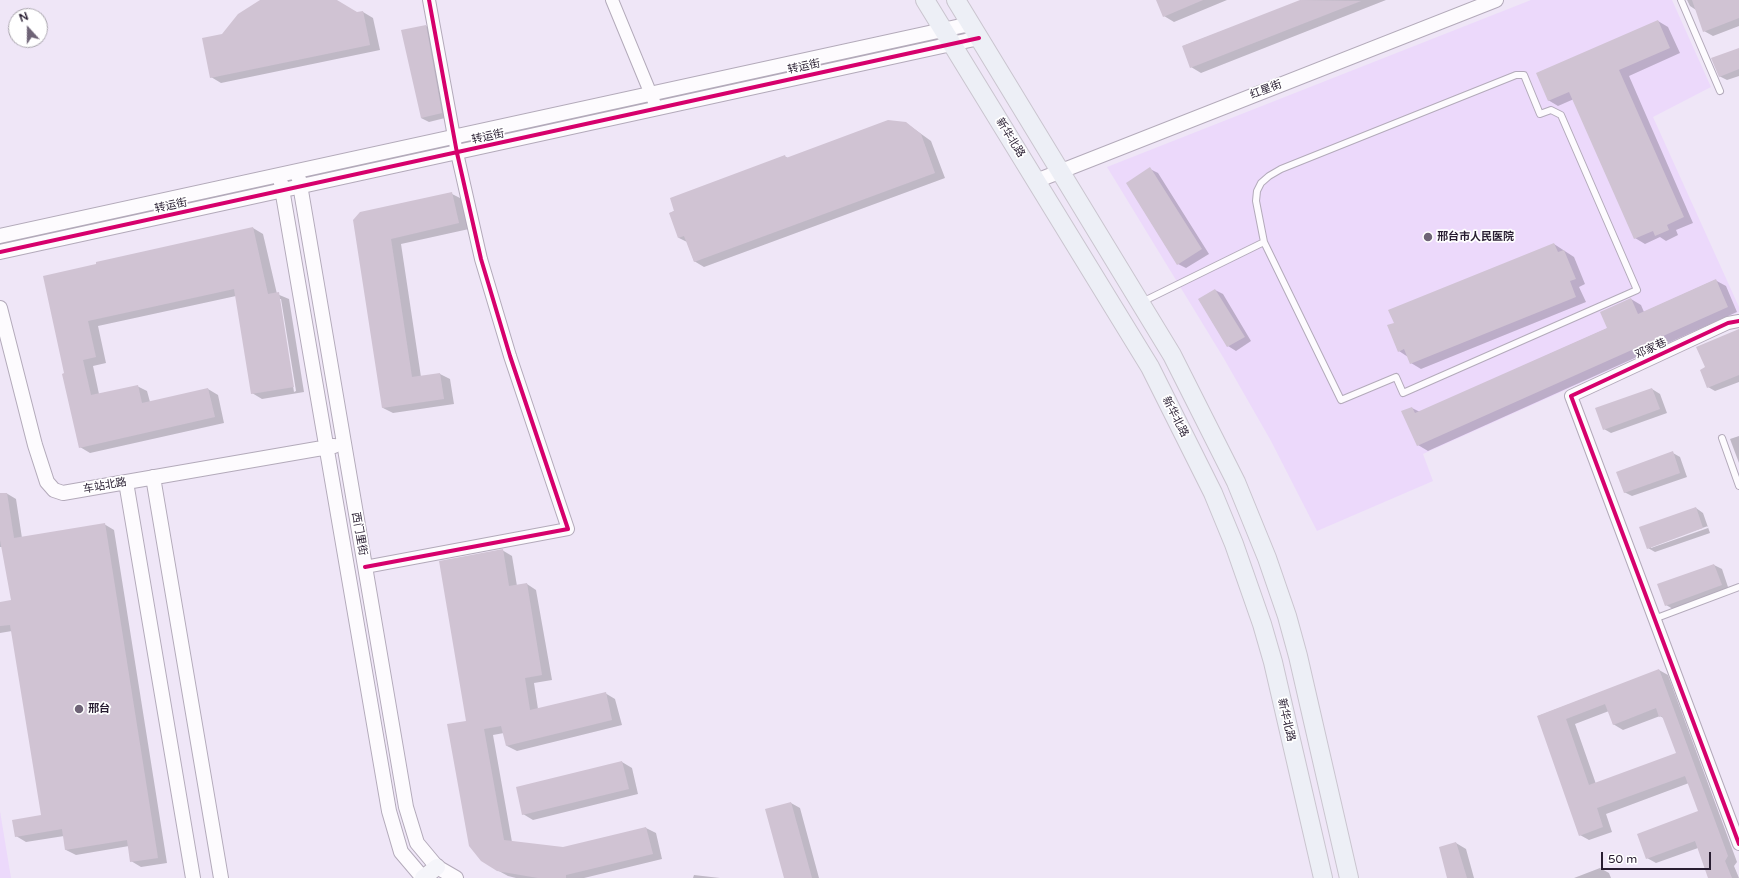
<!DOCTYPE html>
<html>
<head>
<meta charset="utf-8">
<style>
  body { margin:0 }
  #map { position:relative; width:1739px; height:878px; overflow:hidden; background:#efe6f7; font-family:"Varela Round",sans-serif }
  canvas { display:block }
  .north { position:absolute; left:8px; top:8px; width:40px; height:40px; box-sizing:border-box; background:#fff; border:1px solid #a9a5ad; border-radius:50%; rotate:339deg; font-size:11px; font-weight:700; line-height:16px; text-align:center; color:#281d31 }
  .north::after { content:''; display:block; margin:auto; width:14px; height:18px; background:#6e6376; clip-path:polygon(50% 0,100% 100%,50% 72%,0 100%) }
  .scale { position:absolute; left:1601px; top:852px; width:110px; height:18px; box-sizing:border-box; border:2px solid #281d31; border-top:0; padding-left:5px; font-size:12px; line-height:14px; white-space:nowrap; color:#281d31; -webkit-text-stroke:3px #fff; paint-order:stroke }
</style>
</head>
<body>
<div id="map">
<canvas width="1739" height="878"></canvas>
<div class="north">N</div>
<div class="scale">50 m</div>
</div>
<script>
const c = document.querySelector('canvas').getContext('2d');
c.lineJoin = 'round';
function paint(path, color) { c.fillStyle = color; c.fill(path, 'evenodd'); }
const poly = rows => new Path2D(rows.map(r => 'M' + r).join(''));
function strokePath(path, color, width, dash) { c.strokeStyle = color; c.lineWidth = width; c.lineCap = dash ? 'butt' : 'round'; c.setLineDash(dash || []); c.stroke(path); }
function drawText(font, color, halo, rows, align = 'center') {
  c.font = font + ' "Varela Round","Noto Sans SC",sans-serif'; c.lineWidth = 3.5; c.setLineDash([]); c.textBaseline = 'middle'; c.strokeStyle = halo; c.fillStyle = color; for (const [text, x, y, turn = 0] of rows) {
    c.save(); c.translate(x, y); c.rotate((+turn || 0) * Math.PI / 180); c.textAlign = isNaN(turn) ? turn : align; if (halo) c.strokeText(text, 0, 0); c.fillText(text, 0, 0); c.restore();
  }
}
const built = poly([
  [1531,0,1672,0,1711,87,1653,117,1739,307,1739,312,1423,454,1433,481,1317,531,1271,441,1223,357,1107,167],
  [0,811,11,878,0,878]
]);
const shadow = poly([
  [264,0,333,0,358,13,363,12,373,18,380,50,221,83,211,77,223,35],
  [1158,0,1227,0,1174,22,1164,16],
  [1303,0,1386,0,1201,73,1191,67,1183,46],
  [1687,0,1739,0,1739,26,1713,36,1704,31,1696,10,1690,6],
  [1658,21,1668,27,1680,53,1629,76,1693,223,1676,230,1678,235,1666,241,1660,237,1645,244,1635,238,1574,99,1558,106,1548,100],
  [426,26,433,30,449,117,429,122,421,118],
  [1739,49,1739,76,1727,80,1719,76],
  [906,123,931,141,945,178,704,267,694,261,687,242,679,238,670,213,784,156,788,158],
  [1150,169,1158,173,1209,254,1186,268,1178,264],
  [452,194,462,199,469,229,401,244,421,377,440,374,450,379,454,404,393,413,383,408,354,220],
  [253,228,263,234,277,294,289,299,304,392,262,399,252,393,236,296,98,326,106,363,93,366,99,394,137,386,147,391,150,402,208,389,218,395,224,423,90,453,80,447,66,374,44,277],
  [279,299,281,299,296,391,294,392],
  [1554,244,1574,257,1585,284,1579,287,1586,302,1421,369,1411,363,1408,357,1399,351],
  [1715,280,1726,286,1737,312,1428,451,1418,445,1412,408,1420,412,1608,328,1631,299,1641,305,1644,312],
  [1215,290,1223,294,1251,341,1236,351,1228,346],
  [1739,330,1739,382,1715,391,1708,387,1706,368],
  [1652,389,1660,394,1667,413,1611,433,1604,429],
  [1739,436,1739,463,1730,439],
  [1673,453,1680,457,1687,477,1632,496,1624,492],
  [6,493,16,499,22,538,104,524,114,530,167,863,141,867,131,861,129,846,76,855,66,850,64,836,26,842,16,836,42,816,12,631,0,633,0,603,12,601,3,547,0,547,0,494],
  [1696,508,1703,513,1710,533,1655,552,1648,548],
  [1708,526,1708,528,1651,548,1651,546],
  [502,550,512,556,517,586,527,584,536,590,552,680,534,683,538,709,605,693,615,699,622,725,517,751,507,746,504,733,493,735,512,842,563,848,646,828,656,833,662,859,584,878,516,878,508,876,497,870,468,722],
  [1714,565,1722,569,1729,590,1673,609,1666,605],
  [1659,670,1668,675,1737,862,1734,866,1739,878,1709,878,1698,848,1656,863,1647,858,1700,812,1689,783,1606,814,1612,832,1589,840,1580,835,1538,716],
  [1609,711,1613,724,1623,730,1660,716,1665,719,1678,754,1596,784,1575,724],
  [622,762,632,768,638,794,533,820,523,814],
  [791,803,800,808,819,878,785,878],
  [1456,843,1466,849,1474,878,1448,878,1440,848],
  [1600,868,1609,873,1611,878,1574,878],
  [694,875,720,878,693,878]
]);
const building = poly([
  [260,0,337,0,357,12,363,11,370,45,210,78,202,38,222,34,238,14],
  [1156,0,1203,0,1163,17],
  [1300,0,1361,1,1190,68,1182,46],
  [1692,0,1739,0,1739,18,1703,32],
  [1658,20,1670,48,1619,70,1684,217,1667,225,1669,230,1655,236,1653,231,1634,239,1569,92,1548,101,1536,73],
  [426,25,442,113,421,118,401,30],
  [1739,48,1739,69,1719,77,1711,58],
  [888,120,906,122,921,134,935,173,694,262,684,236,678,238,669,213,674,211,670,198,785,155,786,158],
  [1150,167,1202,249,1177,265,1126,183],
  [452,192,459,223,391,239,412,377,440,373,444,399,382,408,353,220,360,212],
  [253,227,268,294,279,292,294,387,251,394,234,289,88,321,96,357,83,360,91,395,138,385,142,403,208,388,215,417,79,448,62,374,64,373,43,276,96,264,96,262],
  [1554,243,1558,252,1564,250,1576,279,1570,281,1576,297,1410,364,1404,349,1398,352,1387,325,1394,323,1388,310],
  [1716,279,1728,307,1417,446,1401,411,1412,407,1415,413,1607,328,1600,312,1631,298,1638,314],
  [1215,289,1245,337,1227,347,1198,299],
  [1739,329,1739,375,1707,388,1700,370,1705,367,1696,347],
  [1652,388,1660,409,1603,430,1595,408],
  [1673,451,1680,473,1624,493,1616,472],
  [0,493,7,493,14,538,105,523,158,858,130,862,127,840,65,850,62,829,15,837,12,820,41,815,10,625,0,626,0,602,11,600,0,540],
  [1696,507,1703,528,1647,549,1639,527],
  [503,549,509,586,527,583,542,675,525,678,530,710,606,692,612,720,506,746,501,726,484,729,504,840,563,847,646,827,653,854,566,875,566,878,538,878,497,871,481,861,469,846,447,724,466,721,439,561],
  [1714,564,1722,585,1665,606,1657,584],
  [1659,669,1728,856,1725,861,1732,878,1708,878,1695,841,1646,859,1637,834,1698,811,1685,776,1597,808,1603,827,1579,836,1537,716],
  [1605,704,1613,725,1656,708,1659,717,1662,716,1676,753,1589,785,1566,719],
  [622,761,629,789,522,815,516,787],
  [791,802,812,878,784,878,765,809],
  [1456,842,1467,878,1447,878,1439,847]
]);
const service = poly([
  [1681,0,1720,91],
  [1142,302,1264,242,1341,400,1396,377,1403,393,1637,290,1561,115,1551,110,1540,114,1524,75,1516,75,1281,169,1269,176,1261,183,1257,191,1256,201,1264,242],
  [1722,438,1739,486],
  [1654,619,1739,587]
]);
const minor = poly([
  [612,0,657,109],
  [1739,321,1728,323,1571,396,1739,844],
  [365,567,568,529,510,356,481,259,457,153,429,0]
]);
const tertiary = poly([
  [299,179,406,807,417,843,437,867,456,878],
  [1036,181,1496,0],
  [281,183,389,811,401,852,423,878],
  [0,236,970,24],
  [0,252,979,38],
  [0,308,35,445,47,482,54,490,63,493,334,446],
  [153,477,221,878],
  [126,482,193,878]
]);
const secondary = poly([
  [423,878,437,867]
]);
const primary = poly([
  [925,0,1150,367,1213,493,1234,544,1262,624,1273,662,1323,878],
  [956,0,1172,355,1236,482,1267,558,1287,616,1298,656,1349,878]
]);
const cycleway = poly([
  [0,252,979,38],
  [1739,321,1728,323,1571,396,1739,844],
  [365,567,568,529,510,356,481,259,457,153,429,0]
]);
const markers = [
  [1428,237,5,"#6e6376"],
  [79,709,5,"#6e6376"]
];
const streetNames = [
  ["转运街",804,67,-12],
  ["红星街",1266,90,-21],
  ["转运街",488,137,-12],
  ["新华北路",1010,138,58],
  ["转运街",171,206,-12],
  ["邓家巷",1651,349,-25],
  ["新华北路",1175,417,63],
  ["车站北路",105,486,-10],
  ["西门里街",359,534,80],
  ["新华北路",1286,720,77]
];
const poiNames = [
  ["邢台市人民医院",1437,237],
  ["邢台",88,709]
];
paint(built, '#ecd9fb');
paint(shadow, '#0003');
paint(building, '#d0c3d3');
strokePath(service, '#b3aaba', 8);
strokePath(minor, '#b3aaba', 14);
strokePath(tertiary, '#b3aaba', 16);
strokePath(secondary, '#b3aaba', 18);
strokePath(primary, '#cac5cf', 20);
strokePath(service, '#fdfbfe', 6);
strokePath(minor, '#fdfbfe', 12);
strokePath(tertiary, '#fdfbfe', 14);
strokePath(secondary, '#f5f5fa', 16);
strokePath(primary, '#edeff6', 18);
strokePath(cycleway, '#d6006c', 4);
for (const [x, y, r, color] of markers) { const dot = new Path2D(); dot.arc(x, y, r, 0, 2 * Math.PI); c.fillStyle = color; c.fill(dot); strokePath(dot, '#fff', 1.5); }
drawText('11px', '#281d31', '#fff', streetNames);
drawText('bold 11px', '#281d31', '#fff', poiNames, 'left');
</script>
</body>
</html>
